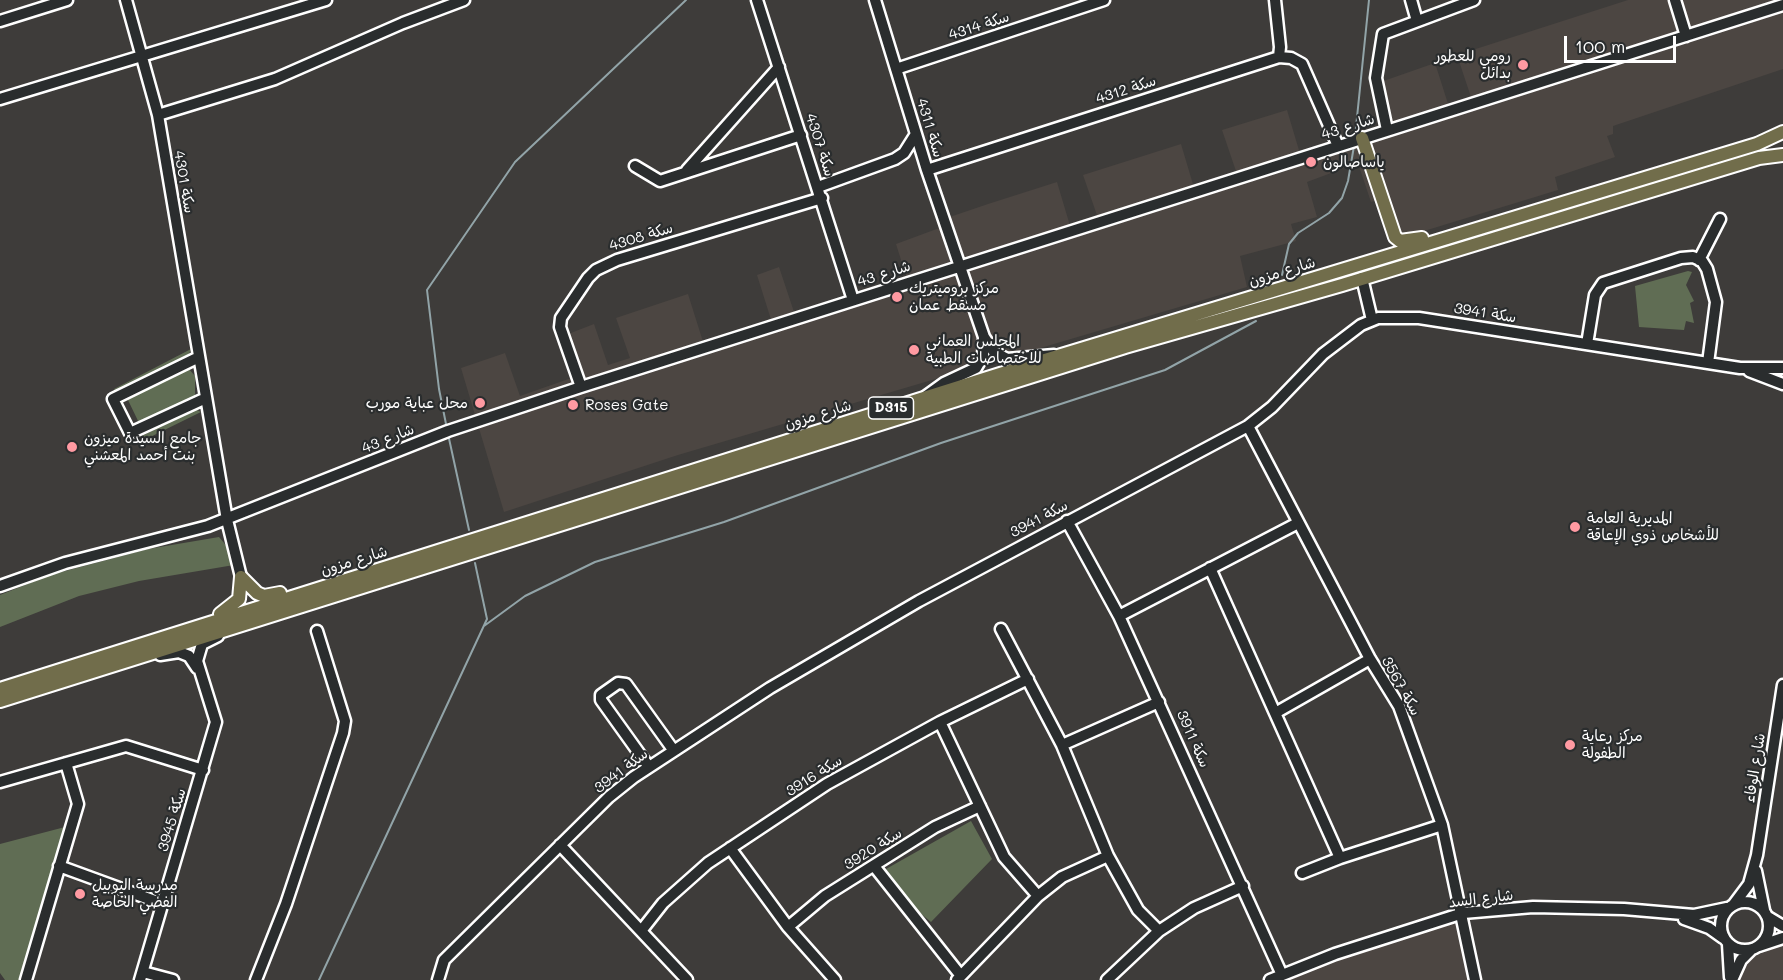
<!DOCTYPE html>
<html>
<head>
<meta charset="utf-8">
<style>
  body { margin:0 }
  #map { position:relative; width:1783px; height:980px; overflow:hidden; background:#3e3c3a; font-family:Mali,sans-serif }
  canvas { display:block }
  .scale { position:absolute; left:1564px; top:36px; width:112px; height:27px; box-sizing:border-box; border:3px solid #fff; border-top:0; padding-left:8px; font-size:18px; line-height:21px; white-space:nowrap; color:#fff; -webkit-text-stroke:4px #2a2d2e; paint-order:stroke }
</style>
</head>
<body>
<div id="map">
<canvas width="1783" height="980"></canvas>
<div class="scale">100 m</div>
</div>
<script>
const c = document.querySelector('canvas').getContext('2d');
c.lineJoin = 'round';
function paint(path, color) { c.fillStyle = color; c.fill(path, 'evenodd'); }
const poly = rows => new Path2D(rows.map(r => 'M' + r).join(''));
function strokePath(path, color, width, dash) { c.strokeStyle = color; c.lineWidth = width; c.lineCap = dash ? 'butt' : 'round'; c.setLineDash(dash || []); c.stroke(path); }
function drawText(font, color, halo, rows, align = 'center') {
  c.font = font + ' Mali,"Playpen Sans Arabic",sans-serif'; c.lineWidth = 4.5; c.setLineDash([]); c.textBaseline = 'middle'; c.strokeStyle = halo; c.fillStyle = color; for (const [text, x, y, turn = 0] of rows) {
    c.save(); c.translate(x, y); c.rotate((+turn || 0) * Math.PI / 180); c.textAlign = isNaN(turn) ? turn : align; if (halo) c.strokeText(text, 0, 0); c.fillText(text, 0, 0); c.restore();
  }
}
const built = poly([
  [1628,0,1783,0,1783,69,1613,126,1613,134,1607,136,1615,157,1555,177,1558,190,1411,235,1393,236,1378,200,1371,202,1358,163,1307,182,1317,217,1291,224,1296,241,1240,256,1247,287,678,455,504,512,461,368,505,353,520,396,577,376,563,336,594,324,608,365,630,358,616,318,688,294,705,348,773,326,757,275,779,267,796,318,908,282,896,244,942,227,938,221,988,204,1057,182,1071,229,1099,221,1083,175,1181,144,1195,191,1238,177,1222,130,1287,110,1301,157,1387,130,1372,85,1435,63,1450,110,1473,103,1457,55],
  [1463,913,1473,980,1270,980],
  [1783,938,1783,980,1732,980,1751,950]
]);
const green = poly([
  [1688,271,1692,272,1686,285,1694,301,1690,303,1694,323,1686,321,1684,330,1639,327,1635,286],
  [191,349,188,357,117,394,114,389],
  [188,368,195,376,195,399,140,425,127,398],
  [195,409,201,412,140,442,138,438],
  [219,537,230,550,234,565,139,581,79,596,0,627,0,595,50,575,148,549],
  [971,821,992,859,931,922,903,899,886,869],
  [65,827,19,980,5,980,0,973,0,844]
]);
const stream = poly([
  [1355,137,1369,0],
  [1282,275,1289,244,1298,233,1329,213,1342,198,1348,181,1354,146],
  [447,429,439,389,427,290,515,162,686,0],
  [448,434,469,530],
  [484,626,525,596,595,562,724,522,941,443,1165,370,1256,321],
  [319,980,487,619,475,563]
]);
const minor = poly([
  [126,0,158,115,227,520,241,577],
  [757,0,853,300],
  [875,0,927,170,984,337,994,352,1007,359,1054,355],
  [1275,0,1280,47,1279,57],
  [1411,0,1417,21],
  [1675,0,1686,36],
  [0,21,67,0],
  [896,69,1104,0],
  [0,99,326,0],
  [158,115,275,79,403,23,464,0],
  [1387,130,1376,78,1383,34,1474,0],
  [635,166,660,181,801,135],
  [687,170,779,67],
  [927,170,1279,57,1291,58,1302,64,1338,146],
  [818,187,895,159,904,153,916,134],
  [1699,260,1720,219],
  [1362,278,1372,320],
  [1587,344,1595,295,1603,283,1681,258,1693,257,1702,261,1707,269,1716,302,1708,363],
  [199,357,113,399,130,433,206,398],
  [1749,371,1783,384],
  [581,387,560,327,561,318,588,278,596,270,617,260,822,198],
  [926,396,944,383,976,368,983,356,984,338],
  [1248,426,1370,659,1399,706,1442,825,1475,980],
  [1067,521,1119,616,1282,975],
  [1210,568,1340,858],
  [0,586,65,563,208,526,448,431,581,387,1783,5],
  [1119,616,1298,523],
  [1001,629,1062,745,1108,856,1138,910,1159,931],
  [160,655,179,652,189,656,197,668],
  [1277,712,1370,659],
  [940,722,1004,857,1038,896],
  [1062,745,1159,702],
  [649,767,601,700,601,695,618,683,626,684,674,751],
  [0,782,126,746,203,770],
  [560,845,687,980],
  [730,848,788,927,835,980],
  [59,866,163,904],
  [874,866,961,976],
  [1756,871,1764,910],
  [1302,873,1340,858,1442,825],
  '1721 926a24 24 0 1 1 48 0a24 24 0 1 1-48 0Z',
  [1734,904,1749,884,1757,855,1783,685],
  [1768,917,1783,926],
  [1684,919,1709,928,1723,938],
  [788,927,825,896,935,827,980,806],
  [641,931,663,903,708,863,827,784,940,722,1028,679],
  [1728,944,1730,977],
  [1759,946,1783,938],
  [143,972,173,980],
  [26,980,78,804,66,763],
  [140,980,216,722,197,661,202,644,218,636],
  [256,980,286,904,343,733,345,721,317,631],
  [438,980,444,960,609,797,634,777,770,688,919,601,1248,426,1272,407,1323,354,1361,325,1378,318,1419,318,1740,368,1783,368],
  [957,980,1038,896,1062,877,1108,856],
  [1107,980,1159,931,1194,908,1243,886],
  [1270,980,1335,954,1463,913,1533,907,1624,909,1694,915,1727,908],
  [1732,980,1741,960,1751,950]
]);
const major = poly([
  [1362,138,1395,237,1400,241,1422,238],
  [241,577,257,593,264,596,280,593],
  [220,614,239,599,241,577],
  [0,689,1035,363,1757,144,1783,132],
  [0,701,1125,347,1342,285,1759,158,1783,155]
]);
const markers = [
  [1523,65,6,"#ff9aa2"],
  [1311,162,6,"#ff9aa2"],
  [897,297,6,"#ff9aa2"],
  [914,350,6,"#ff9aa2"],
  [480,403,6,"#ff9aa2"],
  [573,405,6,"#ff9aa2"],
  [72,447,6,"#ff9aa2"],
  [1575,527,6,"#ff9aa2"],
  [1570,745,6,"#ff9aa2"],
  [80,894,6,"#ff9aa2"]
];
const shields = [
  [891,408,45]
];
const shieldNames = [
  ["D315",891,408]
];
const streetNames = [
  ["سكة 4314",979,26,-18],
  ["سكة 4312",1126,90,-18],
  ["شارع 43",1348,127,-18],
  ["سكة 4311",930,128,73],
  ["سكة 4307",820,145,72],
  ["سكة 4301",184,182,80],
  ["سكة 4308",641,237,-17],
  ["شارع مزون",1282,272,-17],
  ["شارع 43",884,274,-18],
  ["سكة 3941",1485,313,9],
  ["شارع مزون",818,415,-17],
  ["شارع 43",388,439,-22],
  ["سكة 3941",1039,519,-28],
  ["شارع مزون",354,561,-17],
  ["سكة 3567",1401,686,61],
  ["سكة 3911",1193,739,66],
  ["شارع الوفاء",1755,768,-81],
  ["سكة 3941",621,771,-37],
  ["سكة 3916",814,776,-32],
  ["سكة 3945",172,820,-73],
  ["سكة 3920",873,849,-32],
  ["شارع السد",1481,899,-7]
];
const poiNames = [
  ["رومي للعطور",1511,56,"right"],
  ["بدائل",1511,73,"right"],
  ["ياساصالون",1323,162],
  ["مركز بروميتريك",909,288],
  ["مسقط عمان",909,305],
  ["المجلس العماني",926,341],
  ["للاختصاصات الطبية",926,358],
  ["محل عباية مورب",468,403,"right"],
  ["Roses Gate",585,405],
  ["جامع السيدة ميزون",84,438],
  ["بنت أحمد المعشني",84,455],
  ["المديرية العامة",1587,518],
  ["للأشخاص ذوي الإعاقة",1587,535],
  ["مركز رعاية",1582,736],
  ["الطفولة",1582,753],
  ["مدرسة اليوبيل",92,885],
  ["الفضي الخاصة",92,902]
];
paint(built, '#4c4642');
paint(green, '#606d54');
strokePath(stream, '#92a4a8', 2);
strokePath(minor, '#fff', 15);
strokePath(major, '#fff', 16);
strokePath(minor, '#2a2d2e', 10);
strokePath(major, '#716d4b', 12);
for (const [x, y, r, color] of markers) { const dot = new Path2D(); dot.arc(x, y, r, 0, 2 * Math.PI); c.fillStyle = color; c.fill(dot); strokePath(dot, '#2a2d2e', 2); }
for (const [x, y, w] of shields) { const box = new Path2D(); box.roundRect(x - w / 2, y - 11, w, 22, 4.5); c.fillStyle = '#2a2d2e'; c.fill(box); strokePath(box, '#fff', 1.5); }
drawText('bold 14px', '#fff', null, shieldNames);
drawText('15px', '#fff', '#2a2d2e', streetNames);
drawText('15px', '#fff', '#2a2d2e', poiNames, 'left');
</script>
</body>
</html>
